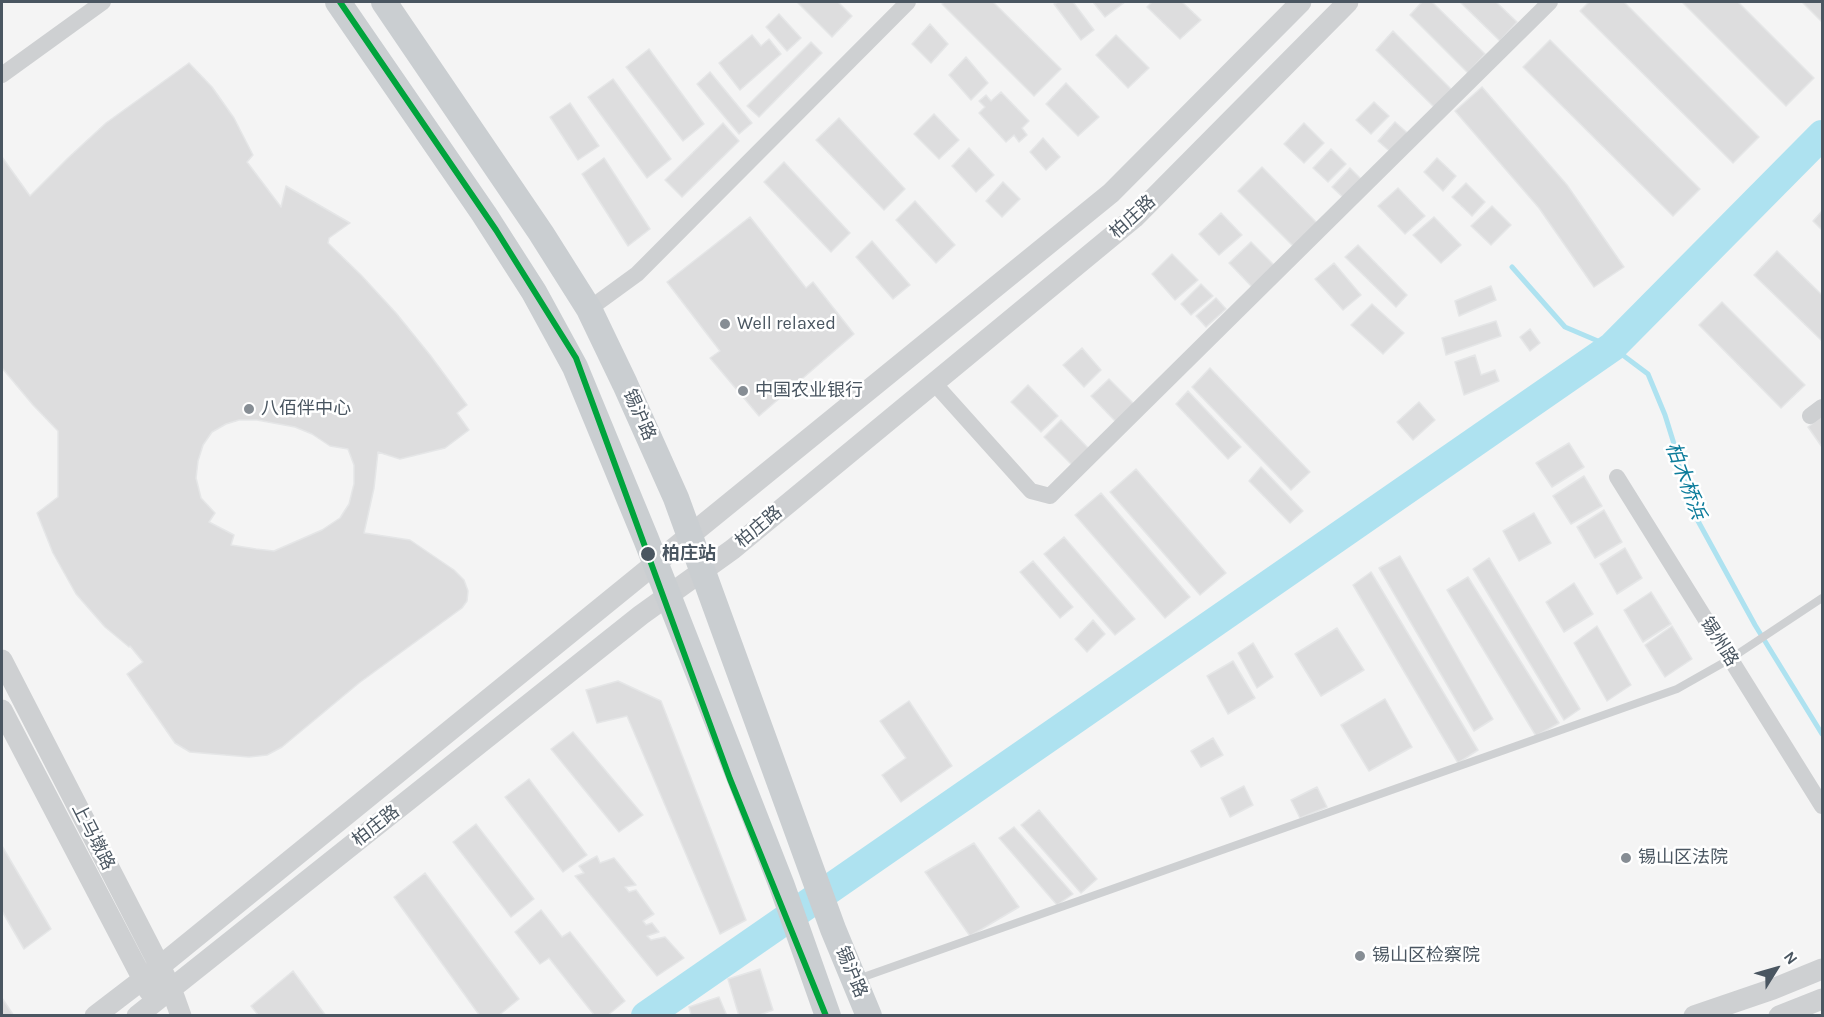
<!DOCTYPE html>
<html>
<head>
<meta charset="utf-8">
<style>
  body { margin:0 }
  #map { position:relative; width:1824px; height:1017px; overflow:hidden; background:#f4f4f4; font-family:Karla,sans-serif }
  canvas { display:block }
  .frame { position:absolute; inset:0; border:3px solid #4a5661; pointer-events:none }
  .north { position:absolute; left:1746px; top:939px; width:60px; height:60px; -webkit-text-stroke:4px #fff; paint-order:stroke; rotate:53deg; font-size:16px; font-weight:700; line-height:24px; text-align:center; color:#4a5661 }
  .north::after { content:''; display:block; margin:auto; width:21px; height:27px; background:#4a5661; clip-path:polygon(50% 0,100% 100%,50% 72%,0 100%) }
</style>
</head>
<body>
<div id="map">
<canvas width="1824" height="1017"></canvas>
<div class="frame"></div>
<div class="north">N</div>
</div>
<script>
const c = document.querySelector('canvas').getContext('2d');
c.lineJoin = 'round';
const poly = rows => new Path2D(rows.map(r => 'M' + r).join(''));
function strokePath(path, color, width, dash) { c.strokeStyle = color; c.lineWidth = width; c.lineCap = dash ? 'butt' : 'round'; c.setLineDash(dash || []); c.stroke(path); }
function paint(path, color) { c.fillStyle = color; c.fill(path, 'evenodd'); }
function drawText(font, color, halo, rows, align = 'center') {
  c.font = font + ' Karla,"Noto Sans SC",sans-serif'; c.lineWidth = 5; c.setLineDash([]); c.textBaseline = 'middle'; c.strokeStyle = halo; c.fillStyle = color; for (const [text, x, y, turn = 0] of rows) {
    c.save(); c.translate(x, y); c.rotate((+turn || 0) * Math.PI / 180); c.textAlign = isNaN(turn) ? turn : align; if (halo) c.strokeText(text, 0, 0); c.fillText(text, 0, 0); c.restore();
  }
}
const stream = poly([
  [1512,267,1565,327,1612,347,1648,374,1665,415,1698,521,1755,625,1822,734]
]);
const river = poly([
  [646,1016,1612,347,1822,135]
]);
const building = poly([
  [797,2,838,2,852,16,832,37,797,2],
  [944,2,993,2,1061,69,1034,96,942,4,944,2],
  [1058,2,1073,2,1094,30,1081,40,1054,4,1058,2],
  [1093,2,1125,2,1105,17,1093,2],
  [1152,2,1182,2,1201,20,1180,39,1147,7,1152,2],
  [1422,2,1432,2,1485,54,1468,73,1410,15,1422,2],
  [1460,2,1496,2,1517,22,1500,41,1460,2],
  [1589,2,1624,2,1759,137,1733,163,1580,11,1589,2],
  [1682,2,1738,2,1814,78,1786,106,1682,2],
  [1802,2,1822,2,1822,22,1802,2],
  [779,14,801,38,787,51,766,27,779,14],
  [930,24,948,44,931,63,912,44,930,24],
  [1393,31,1451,89,1435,108,1376,50,1393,31],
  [752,35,761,46,769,39,781,54,740,90,719,63,752,35],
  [1116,35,1149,68,1128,88,1096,55,1116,35],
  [1550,40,1700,189,1673,216,1523,67,1550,40],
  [811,42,822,53,759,117,747,106,811,42],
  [649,49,704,124,683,141,626,67,649,49],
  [966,57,988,83,971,100,949,75,966,57],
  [189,63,212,87,234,118,253,155,247,162,281,207,286,186,350,223,329,238,328,243,361,275,396,313,430,355,467,405,457,413,469,430,445,448,400,459,378,452,374,488,364,533,410,540,454,570,464,580,468,591,467,601,462,608,359,683,282,747,267,755,249,757,190,752,175,743,127,674,143,662,130,646,129,647,105,627,76,594,53,553,37,513,58,497,58,431,33,405,2,368,2,157,30,196,68,158,106,123,189,63],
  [239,420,257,420,295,427,312,434,330,446,348,449,354,465,354,484,349,504,340,518,322,530,274,551,256,549,231,545,234,535,209,522,215,513,201,498,196,478,198,461,203,445,212,432,226,424,239,420],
  [710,72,752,123,739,134,697,84,710,72],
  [613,79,671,159,647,178,588,97,613,79],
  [1066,83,1099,117,1078,136,1046,104,1066,83],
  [1482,87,1567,185,1624,267,1594,287,1539,208,1455,111,1482,87],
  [1001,92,1029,121,1022,128,1027,135,1019,142,1014,135,1006,142,979,113,985,107,979,101,986,95,991,101,1001,92],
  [1374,102,1389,116,1371,134,1356,120,1374,102],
  [570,103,599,146,578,160,550,117,570,103],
  [934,114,959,140,939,159,914,134,934,114],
  [839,118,905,189,884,210,816,140,839,118],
  [1395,122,1412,137,1394,155,1378,141,1395,122],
  [723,123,739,141,682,197,665,180,723,123],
  [1304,123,1324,143,1304,163,1284,144,1304,123],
  [1043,138,1060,157,1046,170,1030,152,1043,138],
  [969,148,994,175,976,192,952,166,969,148],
  [1331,149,1346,164,1328,182,1313,168,1331,149],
  [604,158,650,229,628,246,582,174,604,158],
  [1437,158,1456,176,1443,191,1424,172,1437,158],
  [784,162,850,233,831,252,764,182,784,162],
  [1262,167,1320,226,1297,250,1238,191,1262,167],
  [1350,168,1365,183,1347,201,1332,187,1350,168],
  [1003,182,1020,199,1002,217,986,201,1003,182],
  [1466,183,1485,202,1472,216,1452,197,1466,183],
  [1398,188,1425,216,1405,234,1378,206,1398,188],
  [915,201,955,245,936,263,896,220,915,201],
  [1492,206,1511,225,1491,245,1471,226,1492,206],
  [1822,211,1822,230,1813,221,1822,211],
  [1221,213,1242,235,1219,255,1199,234,1221,213],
  [750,217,806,288,813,282,854,334,759,416,710,358,720,351,667,282,750,217],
  [1434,217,1461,245,1441,263,1413,235,1434,217],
  [872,241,910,285,893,299,856,257,872,241],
  [1251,242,1276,267,1253,288,1229,263,1251,242],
  [1358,245,1407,295,1396,307,1345,257,1358,245],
  [1777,251,1822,295,1822,341,1754,275,1777,251],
  [1172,254,1198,280,1175,300,1152,274,1172,254],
  [1334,263,1361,295,1343,310,1315,279,1334,263],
  [1201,284,1213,296,1191,315,1181,304,1201,284],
  [1491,286,1496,300,1459,316,1455,301,1491,286],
  [1216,298,1226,309,1206,327,1196,316,1216,298],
  [1722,302,1805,385,1781,408,1699,325,1722,302],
  [1372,304,1404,333,1383,354,1351,325,1372,304],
  [1496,321,1501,336,1446,355,1442,338,1496,321],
  [1530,329,1540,343,1530,351,1520,337,1530,329],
  [1082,348,1101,370,1084,387,1063,365,1082,348],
  [1475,355,1481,375,1495,370,1499,381,1464,395,1455,362,1475,355],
  [1210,368,1310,472,1291,490,1192,387,1210,368],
  [1109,379,1134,404,1116,422,1091,396,1109,379],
  [1028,385,1058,416,1041,432,1011,402,1028,385],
  [1188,391,1241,447,1228,459,1176,404,1188,391],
  [1419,402,1435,420,1413,440,1397,422,1419,402],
  [1822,416,1822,447,1808,427,1822,416],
  [1061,420,1091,451,1074,467,1044,437,1061,420],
  [1569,443,1584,467,1552,487,1536,463,1569,443],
  [1261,467,1303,511,1290,523,1249,481,1261,467],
  [1136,469,1226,573,1200,595,1110,492,1136,469],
  [1584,476,1602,506,1571,524,1553,496,1584,476],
  [1101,493,1190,597,1165,618,1075,515,1101,493],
  [1604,510,1622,542,1595,558,1577,527,1604,510],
  [1534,513,1551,543,1519,561,1503,531,1534,513],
  [1064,537,1135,619,1115,635,1044,554,1064,537],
  [1625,548,1642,578,1617,594,1600,564,1625,548],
  [1400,556,1493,719,1474,731,1379,568,1400,556],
  [1489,558,1580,709,1564,720,1473,569,1489,558],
  [1033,561,1073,607,1060,618,1020,572,1033,561],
  [1371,572,1478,750,1458,763,1353,585,1371,572],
  [1468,577,1559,723,1536,736,1447,590,1468,577],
  [1574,583,1593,614,1564,632,1546,602,1574,583],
  [1651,592,1671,624,1643,642,1624,610,1651,592],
  [1093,620,1105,634,1087,652,1075,639,1093,620],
  [1597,626,1631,685,1607,701,1574,643,1597,626],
  [1672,626,1692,659,1665,677,1645,645,1672,626],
  [1337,628,1364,670,1321,696,1295,654,1337,628],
  [1253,643,1273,677,1257,688,1238,653,1253,643],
  [1233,661,1255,698,1228,714,1207,676,1233,661],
  [618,681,661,701,746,920,720,934,627,716,597,723,586,690,618,681],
  [1385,699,1412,747,1369,771,1341,725,1385,699],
  [909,701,952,766,901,802,882,775,906,758,880,721,909,701],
  [573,732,643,815,619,832,551,749,573,732],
  [1213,738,1223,755,1201,767,1191,751,1213,738],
  [529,779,587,855,563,872,505,797,529,779],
  [1244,786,1253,805,1230,817,1221,798,1244,786],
  [1317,787,1327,807,1300,818,1291,800,1317,787],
  [1039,810,1097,879,1081,893,1021,825,1039,810],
  [476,824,534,899,511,917,453,842,476,824],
  [1014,827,1073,894,1057,905,999,838,1014,827],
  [974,843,1019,907,970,936,925,872,974,843],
  [2,846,51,929,24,949,2,911,2,846],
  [597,856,600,863,614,858,636,885,625,887,629,892,636,890,654,914,643,921,646,925,652,923,659,932,647,936,651,940,665,937,684,958,657,976,575,876,584,873,579,866,597,856],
  [425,873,519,999,498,1016,480,1016,394,897,425,873],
  [541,910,562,937,570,932,625,1001,607,1016,595,1016,549,958,540,964,515,932,541,910],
  [760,969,773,1010,757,1016,739,1016,728,979,760,969],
  [293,971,326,1016,259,1016,251,1006,293,971],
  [719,997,727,1016,686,1016,691,1015,689,1007,719,997],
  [2,998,14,1016,2,1016,2,998]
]);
const service = poly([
  [855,980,1677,689,1730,659,1822,598]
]);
const minor = poly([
  [2,75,103,2],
  [589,309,637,274,908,2],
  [934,383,1031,491,1050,496,1550,2],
  [1810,416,1822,407],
  [1617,477,1822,806]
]);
const tertiary = poly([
  [2,660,171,988,181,1016],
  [2,710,149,991],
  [95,1016,159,967,1111,193,1301,2],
  [137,1016,641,615,733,549,1134,218,1348,2],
  [1694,1016,1773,989,1822,969],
  [1779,1016,1822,999]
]);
const primary = poly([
  [338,2,484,214,534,292,575,367,646,539,782,886,828,1016],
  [384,2,541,233,589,309,625,384,676,498,833,929,869,1016]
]);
const metro1 = poly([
  [340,2,496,230,576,358,730,779,826,1016]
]);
const markers = [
  [725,324,6,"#868d94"],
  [743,391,6,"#868d94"],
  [249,409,6,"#868d94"],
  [648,554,8,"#4a5661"],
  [1626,858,6,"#868d94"],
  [1360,956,6,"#868d94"]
];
const streetNames = [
  ["柏庄路",1133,217,-42],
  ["锡沪路",639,415,66],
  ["柏庄路",759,527,-40],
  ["锡州路",1719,642,58],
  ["柏庄路",376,826,-38],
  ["上马墩路",93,837,63],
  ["锡沪路",851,972,67]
];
const poiNames = [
  ["Well relaxed",737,324],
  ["中国农业银行",755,391],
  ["八佰伴中心",261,409],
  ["锡山区法院",1638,858],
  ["锡山区检察院",1372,956]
];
const stopNames = [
  ["柏庄站",662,554]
];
const waterNames = [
  ["柏木桥浜",1685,481,70]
];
strokePath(stream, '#aee2f0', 5);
strokePath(river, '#aee2f0', 30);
paint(building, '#ddddde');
strokePath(building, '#e5e6e7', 1.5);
strokePath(service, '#ced0d2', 8);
strokePath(minor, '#ced0d2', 16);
strokePath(tertiary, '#ced0d2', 21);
strokePath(primary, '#caced1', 26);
strokePath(metro1, '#00a43c', 6);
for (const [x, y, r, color] of markers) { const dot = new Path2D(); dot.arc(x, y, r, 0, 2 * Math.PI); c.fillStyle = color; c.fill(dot); strokePath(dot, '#fff', 2); }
drawText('18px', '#4a5661', '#fff', streetNames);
drawText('18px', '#4a5661', '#fff', poiNames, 'left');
drawText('bold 18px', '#4a5661', '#fff', stopNames, 'left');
drawText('italic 20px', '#0c7c9b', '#fff', waterNames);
</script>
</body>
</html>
